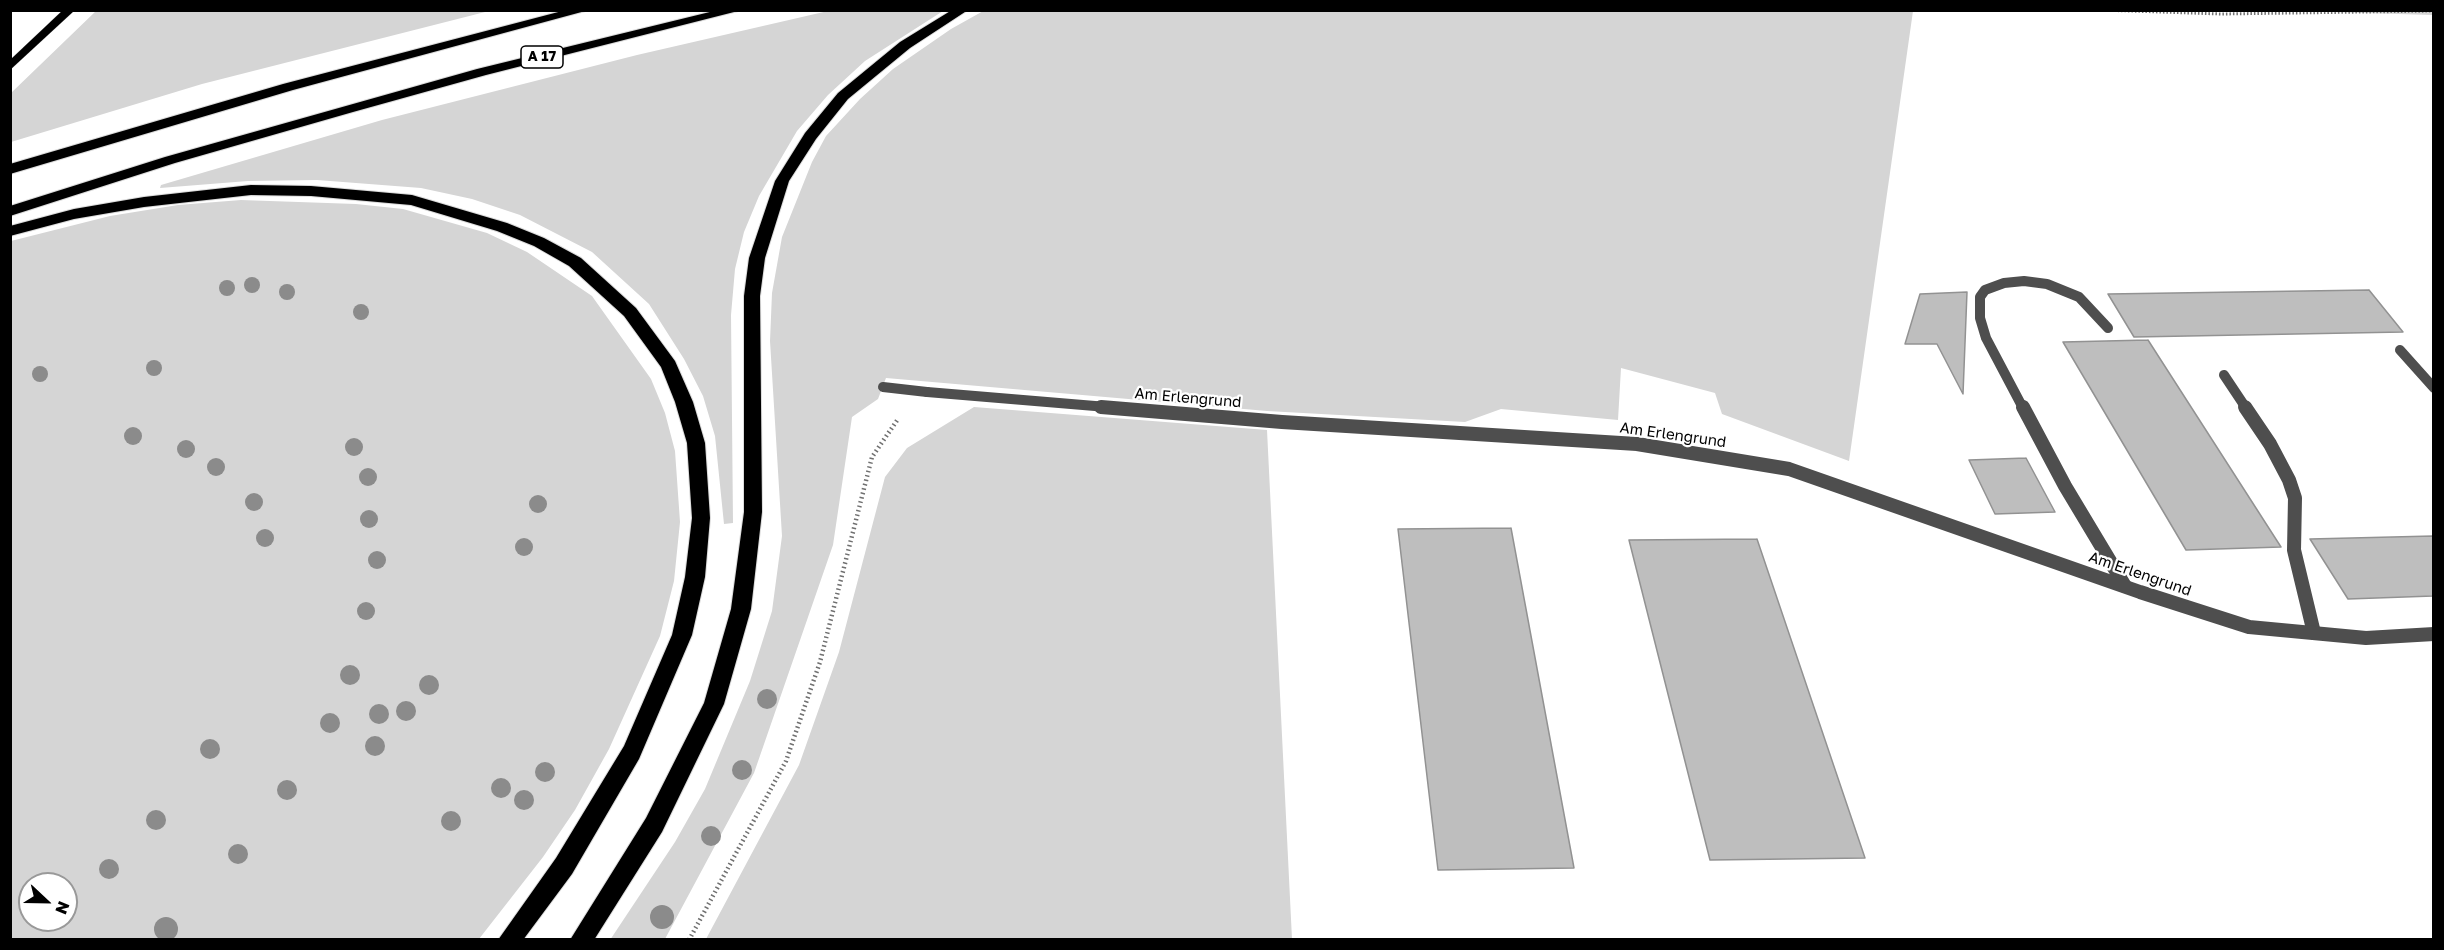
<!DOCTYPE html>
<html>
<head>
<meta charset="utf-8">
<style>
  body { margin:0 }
  #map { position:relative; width:2444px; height:950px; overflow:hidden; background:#fff; font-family:"Golos Text",sans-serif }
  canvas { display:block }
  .frame { position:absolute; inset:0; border:12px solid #000; pointer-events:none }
  .north { position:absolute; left:18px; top:872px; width:60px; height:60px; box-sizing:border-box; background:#fff; border:2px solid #999; border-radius:50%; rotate:112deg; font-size:16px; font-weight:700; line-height:24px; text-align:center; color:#000 }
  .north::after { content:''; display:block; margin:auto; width:21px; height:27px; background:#000; clip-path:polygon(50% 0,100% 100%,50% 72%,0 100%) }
</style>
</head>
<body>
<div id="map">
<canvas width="2444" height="950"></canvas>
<div class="frame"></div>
<div class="north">N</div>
</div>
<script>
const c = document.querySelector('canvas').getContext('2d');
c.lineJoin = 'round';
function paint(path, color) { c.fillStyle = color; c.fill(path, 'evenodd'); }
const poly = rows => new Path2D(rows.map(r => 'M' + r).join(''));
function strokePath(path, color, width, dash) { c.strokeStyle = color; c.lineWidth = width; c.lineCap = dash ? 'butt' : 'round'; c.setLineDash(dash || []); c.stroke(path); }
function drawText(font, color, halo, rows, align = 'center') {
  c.font = font + ' "Golos Text",sans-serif'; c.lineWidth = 4.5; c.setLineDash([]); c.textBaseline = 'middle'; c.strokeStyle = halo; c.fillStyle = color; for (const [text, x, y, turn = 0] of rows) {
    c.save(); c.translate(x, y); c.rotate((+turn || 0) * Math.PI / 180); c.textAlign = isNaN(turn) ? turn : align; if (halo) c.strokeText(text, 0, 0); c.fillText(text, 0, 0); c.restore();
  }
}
const green = poly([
  [985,10,1913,11,1849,461,1722,414,1715,393,1621,368,1618,420,1501,409,1465,422,1267,411,886,378,878,399,852,417,833,545,754,773,665,939,610,940,675,842,705,789,750,681,772,611,782,536,770,341,772,293,782,237,812,162,826,136,860,99,893,69,951,29],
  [2433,10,2433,15,2293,11,2293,10],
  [96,11,96,10,489,11,202,84,11,142,11,93],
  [828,11,943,11,865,61,828,95,797,131,759,196,744,232,735,269,731,315,733,523,724,524,715,436,703,396,684,359,649,304,592,252,520,215,472,199,421,188,317,180,248,181,160,188,161,185,382,120,637,55],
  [241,200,356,204,403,209,487,233,527,252,592,296,651,379,665,413,675,451,680,522,674,581,660,636,609,749,575,810,543,857,479,939,11,939,11,241,110,216,178,205],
  [30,884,66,884,66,920,30,920],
  [974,407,1267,430,1292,939,706,939,799,765,839,652,885,477,907,448]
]);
const building = poly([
  [2369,290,2403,332,2134,337,2108,294,2369,290],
  [1967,292,1963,394,1937,344,1905,344,1920,294,1967,292],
  [2148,340,2281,547,2186,550,2063,342,2148,340],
  [2026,458,2055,512,1995,514,1969,460,2026,458],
  [1511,528,1574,868,1438,870,1398,529,1511,528],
  [2433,536,2433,596,2348,599,2310,539,2433,536],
  [1757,539,1865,858,1710,860,1629,540,1757,539]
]);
const pathFar1 = poly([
  [2100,10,2221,14,2434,11]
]);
const path = poly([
  [689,940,786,761,820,662,872,457,898,419]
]);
const serviceFar1 = poly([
  [2400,350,2434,388],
  [2224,375,2246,408],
  [883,387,927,392],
  [2023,408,1986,338,1980,318,1980,297,1985,290,2004,283,2024,281,2047,284,2079,297,2108,328]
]);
const service = poly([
  [2023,407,2065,486,2125,586],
  [2245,407,2270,444,2289,480,2295,498,2294,550,2314,633]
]);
const minorFar1 = poly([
  [927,392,1119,408]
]);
const minor = poly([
  [1101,407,1282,422,1637,444,1789,469,2140,592,2249,627,2366,638,2434,634]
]);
const primary = poly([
  [63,10,75,10,10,70,10,60,63,10]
]);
const motorway = poly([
  [566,10,589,10,293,90,10,174,10,164,283,84,566,10],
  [718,10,742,10,486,75,353,112,175,163,10,216,10,206,165,157,477,69,718,10],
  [952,10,968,10,910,48,848,99,816,139,789,181,765,258,760,296,762,512,751,609,724,704,662,832,594,940,570,940,646,818,704,703,731,609,744,512,744,296,749,258,775,181,805,133,838,93,900,42,952,10],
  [251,185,311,186,412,195,507,223,544,238,581,258,636,308,675,361,693,402,705,443,710,518,705,577,692,635,639,759,572,874,523,940,498,940,556,858,624,746,672,635,685,577,692,518,687,443,675,402,661,367,624,316,569,266,534,246,497,231,411,205,311,196,251,195,144,207,74,219,10,236,10,226,74,209,144,197,251,185]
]);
const trees = [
  [252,285,8],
  [227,288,8],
  [287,292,8],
  [361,312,8],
  [154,368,8],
  [40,374,8],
  [133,436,9],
  [354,447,9],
  [186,449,9],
  [216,467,9],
  [368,477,9],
  [254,502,9],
  [538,504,9],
  [369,519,9],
  [265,538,9],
  [524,547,9],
  [377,560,9],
  [366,611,9],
  [350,675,10],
  [429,685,10],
  [767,699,10],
  [406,711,10],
  [379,714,10],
  [330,723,10],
  [375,746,10],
  [210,749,10],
  [742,770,10],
  [545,772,10],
  [501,788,10],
  [287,790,10],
  [524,800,10],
  [156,820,10],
  [451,821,10],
  [711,836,10],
  [238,854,10],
  [109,869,10],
  [662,917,12],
  [166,929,12]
];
const shields = [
  [542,57,42]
];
const shieldNames = [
  ["A 17",542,57]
];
const streetNames = [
  ["Am Erlengrund",1188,398,5],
  ["Am Erlengrund",1673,435,8],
  ["Am Erlengrund",2140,574,19]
];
paint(green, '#d5d5d5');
paint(building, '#bebebe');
strokePath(building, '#929292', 1.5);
strokePath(primary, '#dbdbdb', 1);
strokePath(motorway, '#dbdbdb', 2);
strokePath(pathFar1, '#707070', 3, [1.5, 2]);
strokePath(path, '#707070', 4.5, [1.5, 3]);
strokePath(serviceFar1, '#4e4e4e', 10);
strokePath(service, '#4e4e4e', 14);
strokePath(minorFar1, '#4e4e4e', 10);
strokePath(minor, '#4e4e4e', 14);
paint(primary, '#000');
paint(motorway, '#000');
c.fillStyle = '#8b8b8b';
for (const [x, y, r] of trees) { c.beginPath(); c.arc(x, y, r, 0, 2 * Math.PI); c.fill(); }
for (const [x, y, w] of shields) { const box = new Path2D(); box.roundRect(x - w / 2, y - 11, w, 22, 4.5); c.fillStyle = '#fff'; c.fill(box); strokePath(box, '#000', 1.5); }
drawText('bold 14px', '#000', null, shieldNames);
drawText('15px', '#000', '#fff', streetNames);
</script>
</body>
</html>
